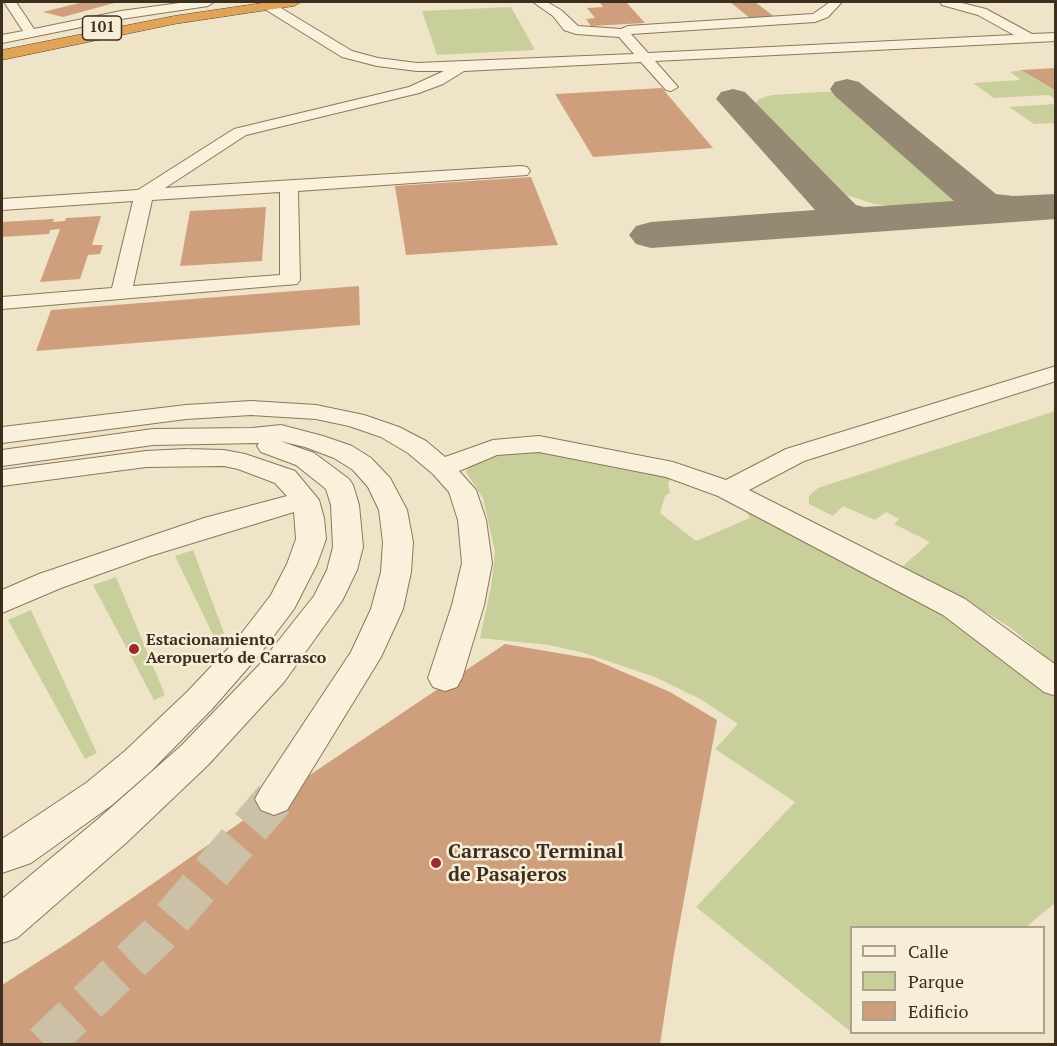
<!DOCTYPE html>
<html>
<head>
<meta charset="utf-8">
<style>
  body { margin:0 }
  #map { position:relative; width:1057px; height:1046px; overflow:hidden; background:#f0e4c8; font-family:"PT Serif",serif }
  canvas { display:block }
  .frame { position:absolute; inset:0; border:3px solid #3d2e20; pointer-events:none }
  .legend { position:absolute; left:850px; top:926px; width:195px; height:108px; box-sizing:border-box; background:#f7eed8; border:2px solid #ada18e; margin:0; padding:8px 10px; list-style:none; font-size:18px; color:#3d2e20 }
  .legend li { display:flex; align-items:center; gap:12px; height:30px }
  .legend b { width:30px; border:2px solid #ada18e }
</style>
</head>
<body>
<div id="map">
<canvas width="1057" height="1046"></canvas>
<div class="frame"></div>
<ul class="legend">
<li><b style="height:8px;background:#faf1dc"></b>Calle</li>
<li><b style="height:16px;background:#c9cf9b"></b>Parque</li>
<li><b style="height:16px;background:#cf9f7d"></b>Edificio</li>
</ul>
</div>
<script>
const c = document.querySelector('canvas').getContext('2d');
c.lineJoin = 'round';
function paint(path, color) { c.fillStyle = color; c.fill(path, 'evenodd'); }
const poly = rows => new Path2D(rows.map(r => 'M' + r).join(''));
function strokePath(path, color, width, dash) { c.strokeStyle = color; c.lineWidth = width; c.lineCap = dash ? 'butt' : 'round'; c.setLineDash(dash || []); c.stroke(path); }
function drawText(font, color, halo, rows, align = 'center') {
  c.font = font + ' "PT Serif",serif'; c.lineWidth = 5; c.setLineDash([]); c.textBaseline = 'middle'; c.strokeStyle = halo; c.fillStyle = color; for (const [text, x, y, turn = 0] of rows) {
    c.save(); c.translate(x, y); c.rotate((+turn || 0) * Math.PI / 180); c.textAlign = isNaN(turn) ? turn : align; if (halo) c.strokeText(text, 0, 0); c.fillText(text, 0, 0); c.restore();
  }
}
const green = poly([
  [511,7,535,50,437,55,422,11],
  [1021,70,1055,91,1055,99,1049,95,994,98,973,83,1021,80,1010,72],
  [838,91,967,203,897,207,874,204,847,195,755,103,759,99,772,95],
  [1055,104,1055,123,1034,124,1009,107],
  [1055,411,1055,665,1011,628,966,600,902,567,930,542,894,524,899,519,886,512,875,520,843,506,833,516,809,504,809,496,818,488],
  [526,450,676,477,668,482,670,493,665,496,660,513,696,541,750,518,747,512,751,511,982,637,1055,698,1055,903,1026,927,852,928,851,1032,696,907,795,802,715,749,738,724,702,700,655,677,581,652,548,645,480,638,491,587,495,552,483,498,466,472,468,467,502,453],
  [193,550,224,633,214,637,175,556],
  [116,577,165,695,154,700,93,585],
  [31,610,97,753,85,759,8,620]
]);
const taxiway = poly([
  [847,79,859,82,996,194,1013,196,1056,194,1056,219,651,248,636,244,629,235,636,226,651,222,815,210,716,99,721,92,733,89,745,92,856,205,864,207,954,201,835,96,830,89,835,82,847,79]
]);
const building = poly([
  [83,2,118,2,63,17,43,12],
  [626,2,645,23,591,26,586,19,595,18,587,8,603,7,600,3],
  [730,2,755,2,776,18,751,19],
  [1056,68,1056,91,1021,70],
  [662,88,713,148,593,157,555,94],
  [531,177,558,245,406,255,395,186],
  [266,207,262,261,180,266,190,211],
  [101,216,92,245,103,245,100,254,88,255,80,279,40,282,60,229,50,230,49,234,2,237,2,222,54,219,53,222,65,221,66,218],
  [359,286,360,325,36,351,51,310],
  [505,644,593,659,670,692,717,720,674,954,660,1044,2,1044,2,985,69,942,274,799]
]);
const minorTunnel = poly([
  [44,1044,157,936,274,799]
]);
const minor = poly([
  [4,2,16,2,34,29,121,11,187,2,214,2,208,6,121,19,2,43,2,35,23,31,4,2],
  [263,2,271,2,352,51,378,58,417,63,634,54,619,37,576,34,564,30,553,16,533,2,547,2,561,10,578,26,621,29,628,26,813,14,830,2,842,2,828,17,815,22,631,34,648,53,1014,35,978,15,942,5,940,2,958,2,986,9,1032,34,1056,33,1056,41,655,61,678,87,671,91,666,90,641,62,464,71,443,84,419,93,246,135,165,188,521,166,527,167,530,171,527,175,298,191,300,280,297,284,2,309,2,297,112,288,133,201,2,210,2,199,138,190,234,129,409,87,444,71,417,71,377,66,342,57,263,8,263,2],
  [280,192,280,275,133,286,152,200,280,192],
  [1056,366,1056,381,804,461,749,490,965,599,1056,665,1056,696,1044,692,943,615,718,496,666,477,539,452,497,455,459,471,476,490,486,520,492,563,484,605,462,678,457,687,445,691,433,687,428,678,452,605,462,563,458,520,449,492,433,474,408,453,381,437,349,426,316,419,251,415,186,419,2,443,2,427,186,405,251,401,316,405,364,415,399,427,426,441,445,457,493,440,539,436,673,462,726,480,786,449,1056,366],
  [281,425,323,436,352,446,371,458,390,478,407,510,413,542,411,572,403,609,381,657,287,810,274,815,261,810,255,799,261,788,351,652,371,609,381,572,383,542,379,510,368,487,353,470,334,458,305,447,280,441,314,453,349,479,353,485,359,505,363,547,357,570,342,601,284,682,208,765,126,843,17,938,2,943,2,899,98,819,182,745,260,664,314,596,327,570,333,547,331,505,326,489,296,465,261,452,257,446,259,443,153,445,2,466,2,450,153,429,252,428,281,425],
  [186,449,224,450,245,454,295,471,319,500,324,518,326,539,317,564,294,609,260,654,212,709,151,771,112,805,31,863,2,873,2,839,86,783,125,751,188,691,238,638,271,595,287,564,296,539,294,512,150,556,61,588,2,613,2,590,39,574,204,518,287,496,275,483,238,469,224,466,146,467,2,486,2,470,146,451,186,449]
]);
const highway = poly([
  [269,2,301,2,294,6,174,24,2,60,2,50,174,16,269,2]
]);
const markers = [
  [134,649,6,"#9e2a2b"],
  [436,863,6,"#9e2a2b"]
];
const shields = [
  [102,28,39]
];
const shieldNames = [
  ["101",102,28]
];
const poiNames = [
  ["Estacionamiento",146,640],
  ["Aeropuerto de Carrasco",146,658]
];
const nearPoinames = [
  ["Carrasco Terminal",448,852],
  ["de Pasajeros",448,875]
];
paint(green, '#c9cf9b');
paint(taxiway, '#968974');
paint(building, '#cf9f7d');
strokePath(minorTunnel, '#ccc0a6', 40, [40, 20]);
strokePath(minor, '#8d765c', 2);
strokePath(highway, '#5b4430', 1);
paint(minor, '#faf1dc');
paint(highway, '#e0a458');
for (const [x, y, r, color] of markers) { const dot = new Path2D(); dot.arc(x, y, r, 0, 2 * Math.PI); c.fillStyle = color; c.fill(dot); strokePath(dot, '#f7eed8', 2); }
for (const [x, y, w] of shields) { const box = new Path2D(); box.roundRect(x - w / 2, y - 12, w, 24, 4.5); c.fillStyle = '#f7eed8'; c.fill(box); strokePath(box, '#3d2e20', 1.5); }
drawText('bold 15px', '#3d2e20', null, shieldNames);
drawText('bold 16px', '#3d2e20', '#f7eed8', poiNames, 'left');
drawText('bold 20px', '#3d2e20', '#f7eed8', nearPoinames, 'left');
</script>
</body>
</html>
